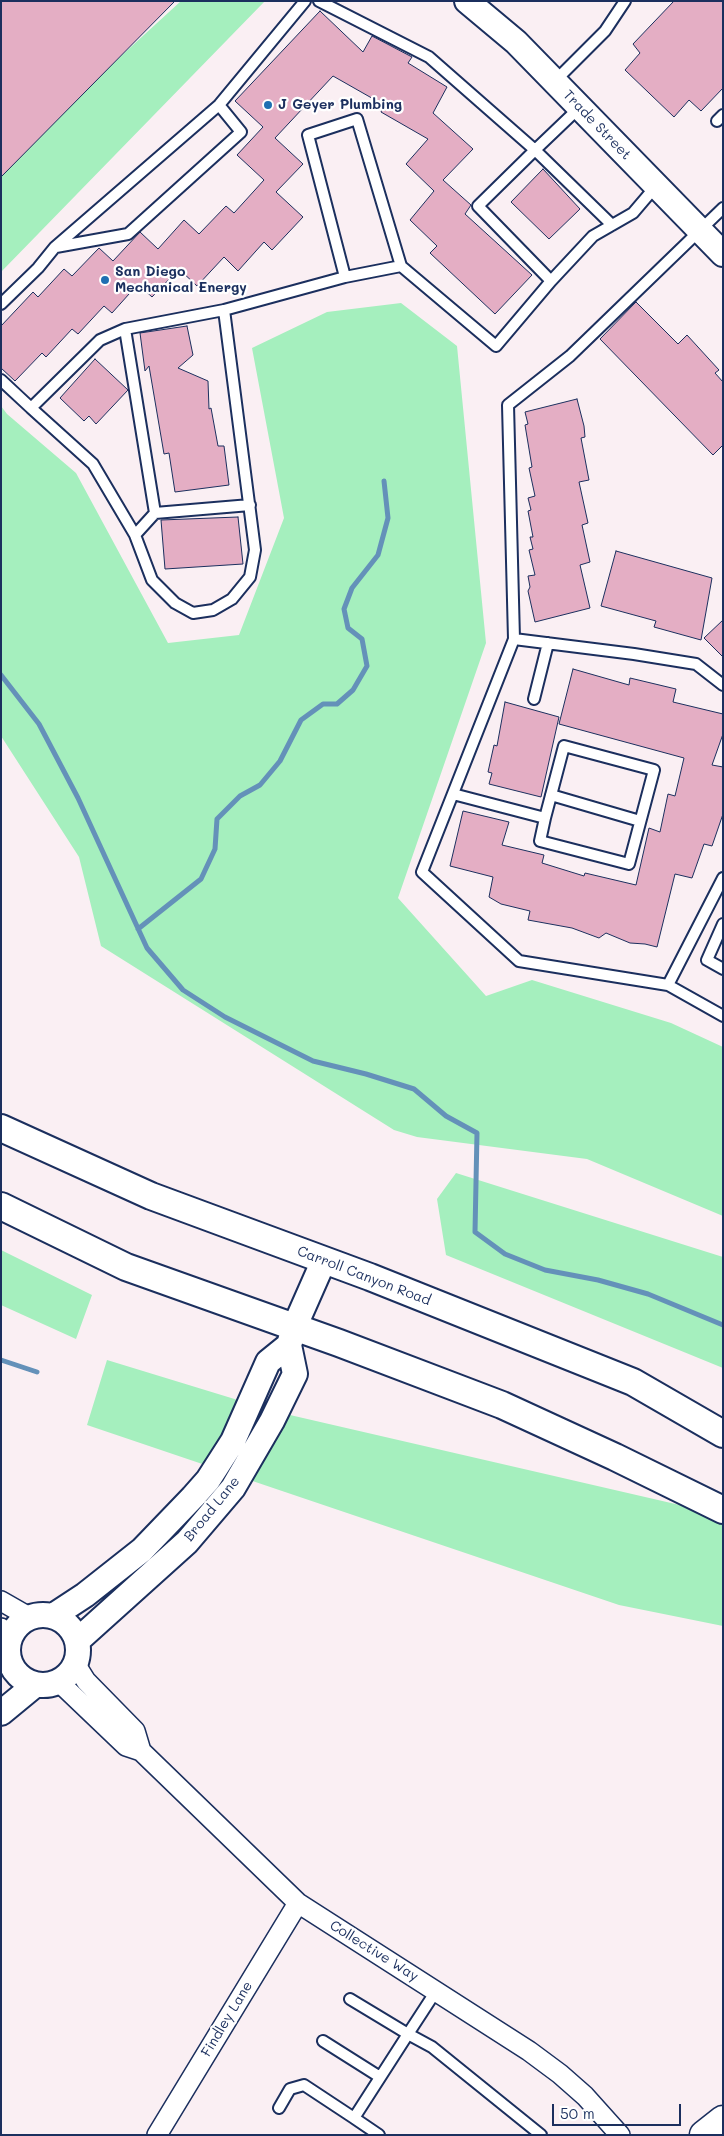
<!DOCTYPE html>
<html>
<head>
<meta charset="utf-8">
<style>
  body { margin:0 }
  #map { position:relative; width:724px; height:2136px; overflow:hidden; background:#faeff3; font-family:Mali,sans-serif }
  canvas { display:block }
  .frame { position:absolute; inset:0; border:2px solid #1b2f5e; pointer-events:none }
  .scale { position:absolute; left:552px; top:2104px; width:129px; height:22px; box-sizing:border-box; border:2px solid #1b2f5e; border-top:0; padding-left:6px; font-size:15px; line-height:18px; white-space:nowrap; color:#1b2f5e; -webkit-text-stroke:4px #fff; paint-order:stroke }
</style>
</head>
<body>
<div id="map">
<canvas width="724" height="2136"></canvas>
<div class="frame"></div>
<div class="scale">50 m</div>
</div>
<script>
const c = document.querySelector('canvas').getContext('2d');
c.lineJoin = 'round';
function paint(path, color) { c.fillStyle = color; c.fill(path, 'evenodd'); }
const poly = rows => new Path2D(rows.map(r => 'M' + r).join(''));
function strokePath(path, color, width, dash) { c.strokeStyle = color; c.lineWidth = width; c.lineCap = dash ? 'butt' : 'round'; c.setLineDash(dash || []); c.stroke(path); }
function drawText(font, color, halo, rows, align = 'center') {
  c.font = font + ' Mali,sans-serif'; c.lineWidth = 4.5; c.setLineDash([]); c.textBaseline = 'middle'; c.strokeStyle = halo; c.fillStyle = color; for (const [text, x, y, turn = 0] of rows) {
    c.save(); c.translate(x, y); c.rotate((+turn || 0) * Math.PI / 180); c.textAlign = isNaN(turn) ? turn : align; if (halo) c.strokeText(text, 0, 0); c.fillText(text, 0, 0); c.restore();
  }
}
const green = poly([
  [181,1,265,1,1,272,1,166],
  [401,303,457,346,486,643,398,898,486,996,532,980,671,1023,723,1047,723,1216,587,1159,417,1137,394,1130,101,946,79,857,1,736,1,406,7,414,76,473,168,643,239,635,284,518,252,348,327,312],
  [456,1173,723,1257,723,1368,446,1255,437,1199],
  [1,1250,92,1295,76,1339,1,1305],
  [107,1360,277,1412,723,1515,723,1626,619,1605,87,1425]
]);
const stream = poly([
  [1,675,39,724,78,798,147,948,183,990,225,1017,313,1061,366,1074,414,1089,446,1116,477,1133,475,1232,505,1254,545,1270,598,1280,648,1294,723,1325],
  [138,929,201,879,215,849,217,819,240,796,260,785,280,761,301,720,323,704,337,704,353,690,367,666,362,639,348,628,344,609,352,588,378,555,388,518,384,481],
  [1,1360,37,1372]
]);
const building = poly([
  [1,1,175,1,1,177,1,1],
  [674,1,723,1,723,88,701,111,689,100,674,117,625,70,640,53,633,44,674,1],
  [320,11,363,52,372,36,412,57,408,63,447,87,433,113,473,149,443,180,471,205,465,214,532,275,495,314,430,253,437,246,410,220,434,191,406,164,428,139,381,112,384,105,333,76,275,138,303,164,276,192,303,217,272,250,264,242,238,271,224,257,197,286,179,269,152,297,138,284,112,313,104,306,78,334,72,329,46,357,42,353,15,381,1,368,1,326,33,292,38,297,64,269,72,276,99,248,113,261,140,232,158,249,184,220,199,234,226,206,234,213,264,180,237,155,263,127,235,101,320,11],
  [543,169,580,209,549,239,511,202,543,169],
  [636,302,678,344,687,335,719,370,715,373,723,382,723,445,713,455,600,339,636,302],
  [187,326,193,355,178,368,208,381,209,409,211,408,218,446,224,446,229,485,175,492,169,453,164,454,149,366,145,371,140,333,187,326],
  [95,359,128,390,96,424,89,416,84,421,60,398,95,359],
  [577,399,584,426,585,437,581,438,589,480,579,482,588,523,582,525,590,562,580,565,590,608,535,622,528,591,530,587,528,576,535,575,529,550,533,549,530,537,533,537,528,511,531,510,528,498,535,496,529,468,532,467,525,425,528,424,525,412,577,399],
  [238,517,243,564,165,569,161,520,238,517],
  [616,551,712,578,701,640,654,627,656,621,601,606,616,551],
  [723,620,723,657,704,638,723,620],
  [573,669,629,685,630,678,676,689,673,702,723,714,723,734,712,765,723,767,723,814,712,846,704,844,692,878,675,874,657,947,645,944,630,943,606,933,599,938,572,928,528,920,530,911,501,904,489,897,493,877,450,866,463,811,509,822,502,845,544,855,542,863,584,876,585,873,636,885,649,828,660,832,668,794,675,796,684,758,559,724,573,669],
  [505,702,559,717,541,797,489,784,492,773,488,772,494,745,497,746,505,702]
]);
const service = poly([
  [319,1,429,57,535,150,478,206,551,281],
  [555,81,605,31,625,1],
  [580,107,535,150,612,225],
  [717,121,723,115],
  [56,247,128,234,241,132,219,105],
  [345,277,401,266],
  [1,304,38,268,55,247,219,105,305,1],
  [125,329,155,513,135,535,152,580,175,603,193,613,213,610,232,599,250,577,255,550,224,310],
  [1,380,31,408,100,340,125,329,224,310,345,277,308,135,357,119,401,266,496,346,551,281,593,236,633,213,656,186],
  [31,408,93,464,135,535],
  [155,513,250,505],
  [514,639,508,405,570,356,723,208],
  [534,699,548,643],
  [453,794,545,818,564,746,654,770,629,864,540,841,545,818],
  [551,795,640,821],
  [723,878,668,985,723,1016],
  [723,924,707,960,723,969],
  [668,985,519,961,422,872,514,639,634,654,696,664,723,685],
  [350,1999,408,2034,436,1991],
  [323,2041,380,2077],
  [279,2108,290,2089,304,2085,354,2118],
  [379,2135,354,2118,408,2034,432,2047,541,2135]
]);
const minor = poly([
  [1,1601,29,1617],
  [1,1628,10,1637],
  [76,1665,86,1681,135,1731,141,1751],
  [59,1682,126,1746,141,1751,298,1903,529,2051,560,2074,585,2096,620,2135],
  [157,2135,298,1903]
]);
const tertiary = poly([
  [467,1,516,42,723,254],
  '8 1650a35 35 0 1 1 70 0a35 35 0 1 1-70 0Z',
  [53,1616,85,1595,142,1550,193,1497,208,1480,233,1441,268,1362,289,1345],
  [77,1641,187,1542,233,1488,272,1421,295,1374,289,1345,294,1328,324,1260],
  [1,1713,35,1685]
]);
const secondary = poly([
  [1,1128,151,1196,370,1277,633,1382,723,1434],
  [1,1206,126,1267,339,1343,502,1405,615,1457,723,1510]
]);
const primary = poly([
  [704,2135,723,2120]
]);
const markers = [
  [268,105,5,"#1f6fb2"],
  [105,280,5,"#1f6fb2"]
];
const poiNames = [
  ["J Geyer Plumbing",278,105],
  ["San Diego",115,272],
  ["Mechanical Energy",115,288]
];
const streetNames = [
  ["Trade Street",597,125,46],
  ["Carroll Canyon Road",364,1276,21],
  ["Broad Lane",212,1509,-51],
  ["Collective Way",374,1951,32],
  ["Findley Lane",227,2019,-59]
];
paint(green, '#a5efbe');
strokePath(stream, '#6491b9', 5);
paint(building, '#e4aec4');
strokePath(building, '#1b2f5e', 1);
strokePath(service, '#1b2f5e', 14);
strokePath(minor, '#1b2f5e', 22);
strokePath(tertiary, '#1b2f5e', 28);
strokePath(secondary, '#1b2f5e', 30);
strokePath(primary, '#1b2f5e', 31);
strokePath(service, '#fff', 10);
strokePath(minor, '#fff', 19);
strokePath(tertiary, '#fff', 24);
strokePath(secondary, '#fff', 26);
strokePath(primary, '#fff', 28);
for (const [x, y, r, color] of markers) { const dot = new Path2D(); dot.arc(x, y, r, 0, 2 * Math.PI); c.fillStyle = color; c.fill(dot); strokePath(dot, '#fff', 2); }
drawText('bold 14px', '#1b2f5e', '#fff', poiNames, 'left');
drawText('14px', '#1b2f5e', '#fff', streetNames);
</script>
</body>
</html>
